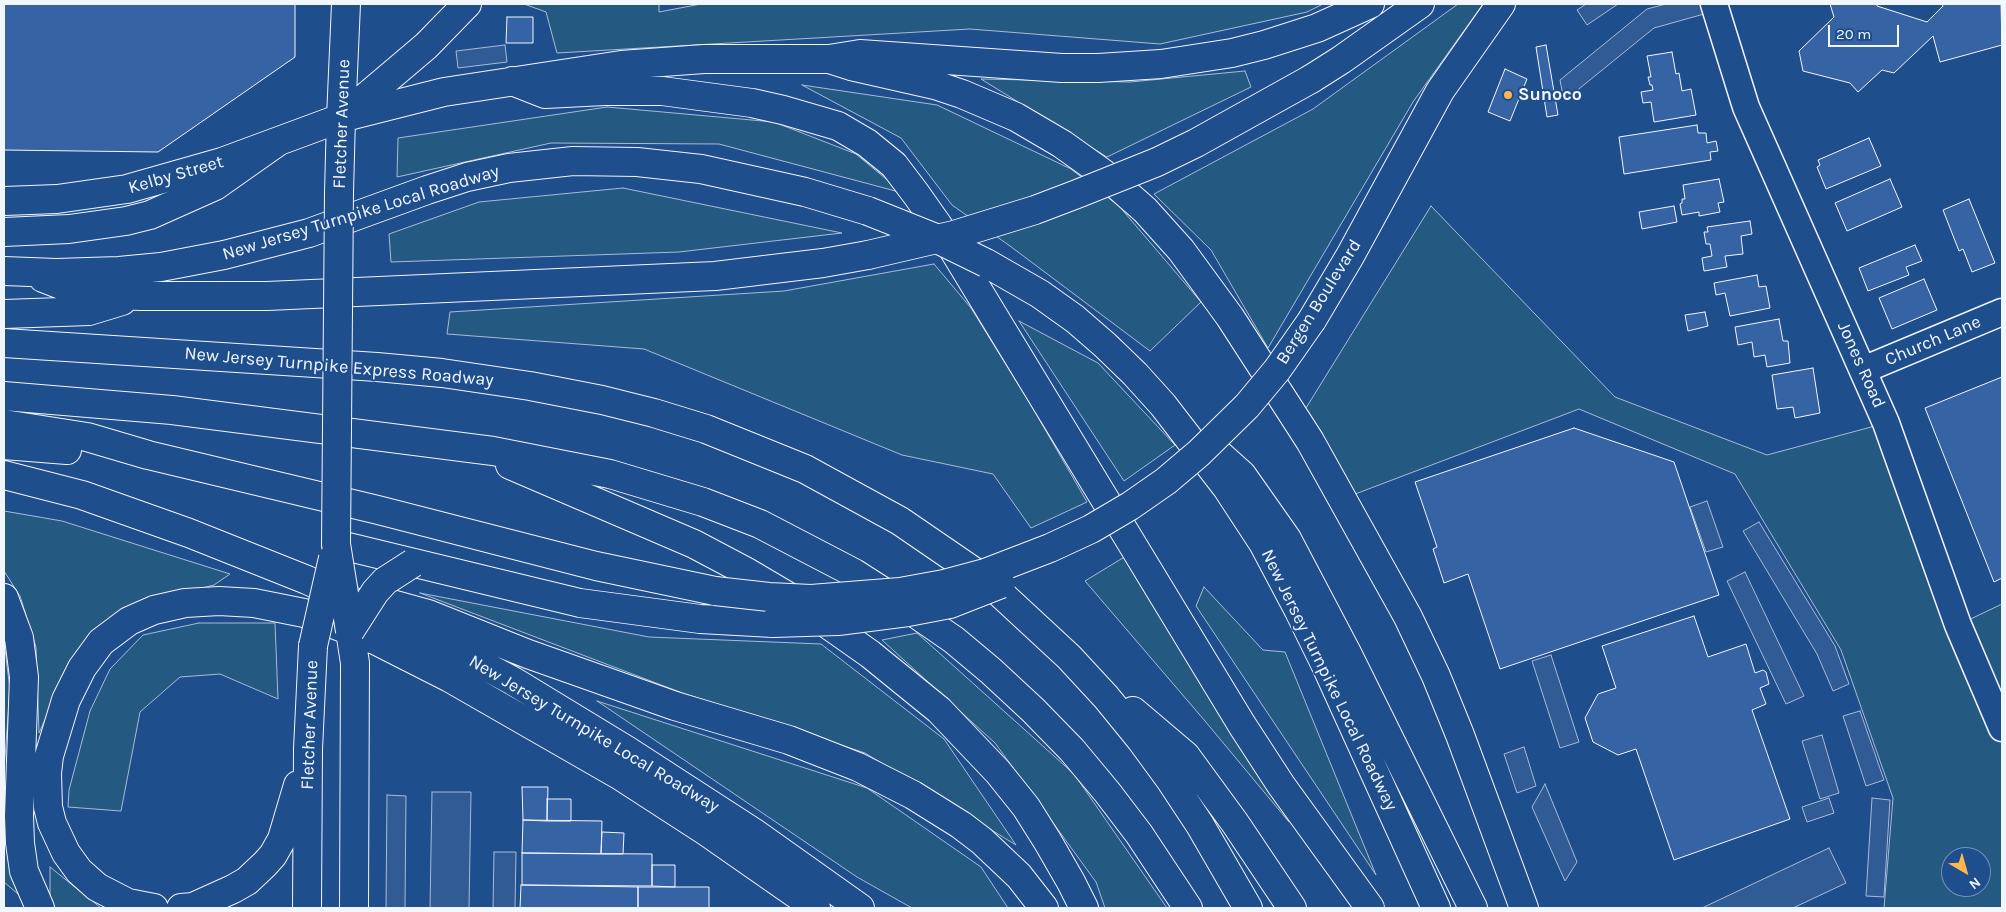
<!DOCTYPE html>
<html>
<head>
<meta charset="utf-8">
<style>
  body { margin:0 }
  #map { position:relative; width:2006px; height:912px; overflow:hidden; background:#1f4e8c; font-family:Karla,sans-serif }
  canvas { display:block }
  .frame { position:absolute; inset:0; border:5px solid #f2f6ff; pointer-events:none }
  .north { position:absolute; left:1941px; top:847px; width:50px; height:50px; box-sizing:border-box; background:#1f4e8c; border:1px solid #7391ba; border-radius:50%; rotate:142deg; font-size:14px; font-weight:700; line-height:20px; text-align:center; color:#f2f6ff }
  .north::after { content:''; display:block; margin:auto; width:18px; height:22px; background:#ffb74d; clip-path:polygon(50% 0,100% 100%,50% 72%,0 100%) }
  .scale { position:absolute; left:1828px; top:25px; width:71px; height:22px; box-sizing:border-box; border:2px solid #f2f6ff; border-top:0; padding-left:6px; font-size:15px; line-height:18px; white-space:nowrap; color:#f2f6ff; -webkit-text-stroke:4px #1f4e8c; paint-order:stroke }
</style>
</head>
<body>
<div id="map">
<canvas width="2006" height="912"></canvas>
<div class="frame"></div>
<div class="north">N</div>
<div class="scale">20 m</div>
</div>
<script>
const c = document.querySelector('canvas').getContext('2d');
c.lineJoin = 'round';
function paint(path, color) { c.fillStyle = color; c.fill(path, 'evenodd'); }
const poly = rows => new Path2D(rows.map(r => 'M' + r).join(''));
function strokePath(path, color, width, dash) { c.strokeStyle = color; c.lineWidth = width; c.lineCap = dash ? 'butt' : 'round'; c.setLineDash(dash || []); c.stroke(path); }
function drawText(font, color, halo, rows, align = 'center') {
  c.font = font + ' Karla,sans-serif'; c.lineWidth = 4; c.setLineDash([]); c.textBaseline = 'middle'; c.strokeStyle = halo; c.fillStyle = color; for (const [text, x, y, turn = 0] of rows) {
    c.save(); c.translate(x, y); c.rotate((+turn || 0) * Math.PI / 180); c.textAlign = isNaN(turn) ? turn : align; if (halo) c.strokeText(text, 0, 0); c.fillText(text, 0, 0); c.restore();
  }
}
const green = poly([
  [524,4,659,4,659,12,701,4,1323,4,1307,12,1160,44,970,29,557,53,546,12,524,4],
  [1458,4,1483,4,1413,102,1268,348,1211,250,1154,194,1313,109,1458,4],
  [1245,71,1251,87,1107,157,981,79,1130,82,1245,71],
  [802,85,937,105,1071,169,1119,206,1201,302,1150,351,1010,246,952,205,901,138,802,85],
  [607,107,774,122,856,154,903,193,719,144,551,143,397,177,398,138,607,107],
  [623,188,842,233,679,252,391,262,389,234,479,202,623,188],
  [1431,206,1615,397,1767,455,1886,423,1958,625,2002,604,2002,908,1884,908,1893,798,1841,650,1735,474,1579,409,1350,496,1301,416,1431,206],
  [1951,857,1981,857,1981,887,1951,887,1951,857],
  [934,264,971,308,1031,405,1087,502,1031,528,993,474,902,455,644,349,447,334,450,312,784,291,934,264],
  [1019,321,1098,363,1175,445,1124,481,1019,321],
  [4,511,62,521,230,574,214,585,122,609,68,668,39,733,36,647,20,596,4,571,4,511],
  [1126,556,1158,606,1289,822,1205,721,1085,581,1126,556],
  [1204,587,1263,650,1285,652,1376,875,1196,606,1204,587],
  [420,593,649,637,821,644,944,739,1016,845,865,753,677,691,420,593],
  [199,623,275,623,278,699,220,674,180,677,140,712,121,811,68,807,69,790,90,711,110,669,143,635,199,623],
  [917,633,1074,774,1167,908,1105,908,1096,882,995,743,882,640,917,633],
  [4,641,10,690,4,770,4,641],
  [597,701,867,788,981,867,1008,908,912,908,857,877,597,701],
  [4,833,18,894,4,882,4,833],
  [50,867,101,908,55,908,50,900,50,867]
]);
const parking = poly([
  [1586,4,1618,4,1587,25,1577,10,1586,4],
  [1666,4,1701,4,1704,14,1654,28,1564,101,1560,80,1647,9,1666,4],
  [505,45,507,62,458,68,456,51,505,45],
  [1707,501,1723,547,1706,552,1690,507,1707,501],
  [1759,522,1835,646,1849,684,1833,691,1817,654,1743,531,1759,522],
  [1745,572,1804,696,1786,704,1727,581,1745,572],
  [1551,655,1579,742,1560,748,1532,661,1551,655],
  [1860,711,1884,780,1866,786,1843,716,1860,711],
  [1822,735,1839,793,1820,799,1802,741,1822,735],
  [1524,747,1536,786,1517,793,1504,754,1524,747],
  [1545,784,1577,862,1565,881,1532,807,1545,784],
  [432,792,471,792,469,908,430,908,432,792],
  [387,795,406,796,405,908,386,908,387,795],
  [1829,798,1834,813,1807,822,1802,807,1829,798],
  [1872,798,1890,800,1884,897,1866,896,1872,798],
  [1829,848,1846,883,1793,908,1702,908,1829,848],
  [494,852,516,852,515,908,493,908,494,852]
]);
const building = poly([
  [4,4,295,4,295,57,158,152,4,150,4,4],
  [1830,4,1877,4,1877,6,1927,22,1943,6,1942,4,2001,4,2002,45,1940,62,1933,36,1894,73,1882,70,1858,92,1850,83,1803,71,1799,51,1834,17,1830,4],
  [507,17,533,17,533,43,506,43,507,17],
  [1546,45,1558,115,1547,117,1536,47,1546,45],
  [1672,52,1676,74,1679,73,1682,91,1691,89,1696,115,1654,122,1651,102,1643,103,1641,92,1653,90,1652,85,1650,85,1648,77,1651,77,1647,56,1672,52],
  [1505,69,1527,79,1510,121,1488,112,1505,69],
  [1697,125,1698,133,1706,133,1707,143,1716,141,1718,151,1710,152,1711,160,1624,174,1619,137,1697,125],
  [1869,138,1881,166,1826,189,1817,167,1820,165,1818,160,1869,138],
  [1719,179,1724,202,1718,203,1720,212,1699,216,1699,212,1682,215,1680,204,1682,203,1682,199,1685,199,1683,185,1719,179],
  [1890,179,1902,207,1847,231,1835,203,1890,179],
  [1969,199,1995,263,1972,272,1963,249,1959,251,1943,210,1969,199],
  [1674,206,1677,222,1642,229,1639,212,1674,206],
  [1750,221,1752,234,1741,236,1743,254,1725,256,1727,267,1704,271,1702,258,1712,256,1710,244,1706,244,1704,232,1708,232,1707,227,1750,221],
  [1915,245,1922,261,1906,267,1909,275,1868,291,1859,268,1915,245],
  [1757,275,1759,287,1766,286,1770,308,1730,316,1725,293,1716,295,1714,283,1757,275],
  [1924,279,1937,310,1892,329,1879,298,1924,279],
  [1705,312,1708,326,1688,331,1685,315,1705,312],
  [1779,319,1783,341,1788,341,1790,363,1767,367,1765,355,1754,357,1752,342,1738,345,1735,327,1779,319],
  [1813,368,1820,413,1795,418,1793,407,1777,409,1772,375,1813,368],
  [2002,377,2002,578,1994,582,1925,408,2002,377],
  [1574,428,1674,462,1719,595,1500,669,1468,574,1444,583,1433,549,1437,547,1415,482,1574,428],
  [1694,616,1708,657,1746,644,1755,673,1763,670,1766,672,1769,684,1760,688,1766,704,1752,710,1790,819,1674,860,1636,749,1618,755,1593,742,1585,718,1598,694,1616,688,1602,646,1694,616],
  [522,787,548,787,547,821,523,820,522,787],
  [547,799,571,799,571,821,547,821,547,799],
  [523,820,602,821,601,854,522,853,523,820],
  [602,832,624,833,623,854,601,854,602,832],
  [522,853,652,854,652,886,522,885,522,853],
  [652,865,675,865,675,887,652,886,652,865],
  [521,885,638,887,638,908,520,908,521,885],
  [638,887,709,887,709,908,638,908,638,887]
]);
const minor = poly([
  [1714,4,1746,107,1886,423,1958,625,2002,728],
  [1863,370,2002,312]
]);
const major = poly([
  [341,118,346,4],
  [4,201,57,199,127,189,222,162,341,118,426,46,467,4]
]);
const highway = poly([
  [829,59,851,66,935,85,962,94,1016,117,1062,144,1104,174,1145,210,1181,250,1230,317,1310,441,1408,617,1436,676,1460,735,1524,908],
  [1311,79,1341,60,1420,4],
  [512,81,545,94,605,91,662,91,752,103,783,110,838,126,867,143,894,165,916,194,942,231,1242,725,1281,785,1370,908],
  [339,192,341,118,444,92,621,65,704,59,829,59,860,54,1062,68,1098,68,1161,64,1232,53,1264,45,1317,28,1370,4],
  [4,232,69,229,126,221,150,215,215,186,276,143],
  [986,263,1040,294,1075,319,1105,345,1135,374,1163,405,1227,488,1263,543,1299,611,1327,668,1436,908],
  [4,271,56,273,119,271,161,267,224,255,309,233,427,190,467,177,509,168,573,161,637,162,701,169,805,192,868,211],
  [43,278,79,292,140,296,267,296,715,276,823,263,868,255],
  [4,314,89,311,122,301],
  [1312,320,1350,256,1440,91,1501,4],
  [4,343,377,367,442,373,530,386,602,400,654,413,706,429,805,469,900,521,973,571,1001,594,1069,657,1106,697,1141,740,1171,781,1200,825,1248,908],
  [4,396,172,410,493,451,610,474,703,502,760,524,854,573,893,598,954,640,991,671,1033,710,1072,750,1107,792,1139,834,1188,908],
  [4,424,87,437,148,455,378,510,596,566,715,591],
  [4,445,67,450],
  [1213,449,1242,475,1287,539,1347,653,1473,908],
  [510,465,694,544,745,571,789,597,870,654,939,710,998,772,1026,807,1048,842,1071,882,1084,908],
  [4,475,82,495,189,533,307,580,442,643,513,681,628,751,753,832,860,908],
  [336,544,580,603,700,619,773,623],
  [4,598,19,638,24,677,19,816,20,843,24,871,40,908],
  [388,603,428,614,528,654,675,706,789,740,858,767,913,795,961,825,982,841,1019,876,1044,908],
  [350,631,355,663,354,908],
  [1133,711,1186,756,1235,823,1292,908],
  [154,908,128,903,97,887,79,871,66,853,52,823,48,807,47,773,49,756,66,700,82,668,101,642,129,621,154,610,185,603,219,601,254,603,304,613,377,641,450,678,619,775,707,832,816,908],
  [181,908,193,907,233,889,247,881,265,864,273,855,282,839,298,785],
  [307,908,308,749,313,646]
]);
const highwayBridge = poly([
  [339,192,336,544,350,631],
  [868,211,933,237,986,263],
  [868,255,954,235,1035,210,1077,194,1157,162,1196,143,1311,79],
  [715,591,769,597,811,599,900,592,944,584,985,573,1050,548,1091,529,1130,506,1166,481,1199,453,1247,406,1277,370,1312,320],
  [773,623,838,621,908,612,950,604,1001,584],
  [350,631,375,592,385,581,413,563],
  [313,646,333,558]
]);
const markers = [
  [1508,95,5,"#ffb74d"]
];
const poiNames = [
  ["Sunoco",1518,95]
];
const streetNames = [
  ["Fletcher Avenue",342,124,-88],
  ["Kelby Street",176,175,-16],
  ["New Jersey Turnpike Local Roadway",361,213,-17],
  ["Bergen Boulevard",1319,302,-58],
  ["Church Lane",1933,341,-23],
  ["Jones Road",1861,365,66],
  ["New Jersey Turnpike Express Roadway",339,367,5],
  ["New Jersey Turnpike Local Roadway",1329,680,64],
  ["Fletcher Avenue",310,725,-88],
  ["New Jersey Turnpike Local Roadway",594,734,31]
];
paint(green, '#245a82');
strokePath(green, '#a8bbd7', 1);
paint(parking, '#305b95');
strokePath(parking, '#a8bbd7', 1);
paint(building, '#3563a3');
strokePath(building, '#f2f6ff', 1);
strokePath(minor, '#f2f6ff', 29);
strokePath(major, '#f2f6ff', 30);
strokePath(highway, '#f2f6ff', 30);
strokePath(minor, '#1f4e8c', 26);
strokePath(major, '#1f4e8c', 28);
strokePath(highway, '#1f4e8c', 28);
strokePath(highwayBridge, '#f2f6ff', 30, []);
strokePath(highwayBridge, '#1f4e8c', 28);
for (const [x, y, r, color] of markers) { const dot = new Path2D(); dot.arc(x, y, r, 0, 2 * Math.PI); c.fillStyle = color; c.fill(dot); strokePath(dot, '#1f4e8c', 2); }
drawText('bold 18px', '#f2f6ff', '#1f4e8c', poiNames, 'left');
drawText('18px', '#f2f6ff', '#1f4e8c', streetNames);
</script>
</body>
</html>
